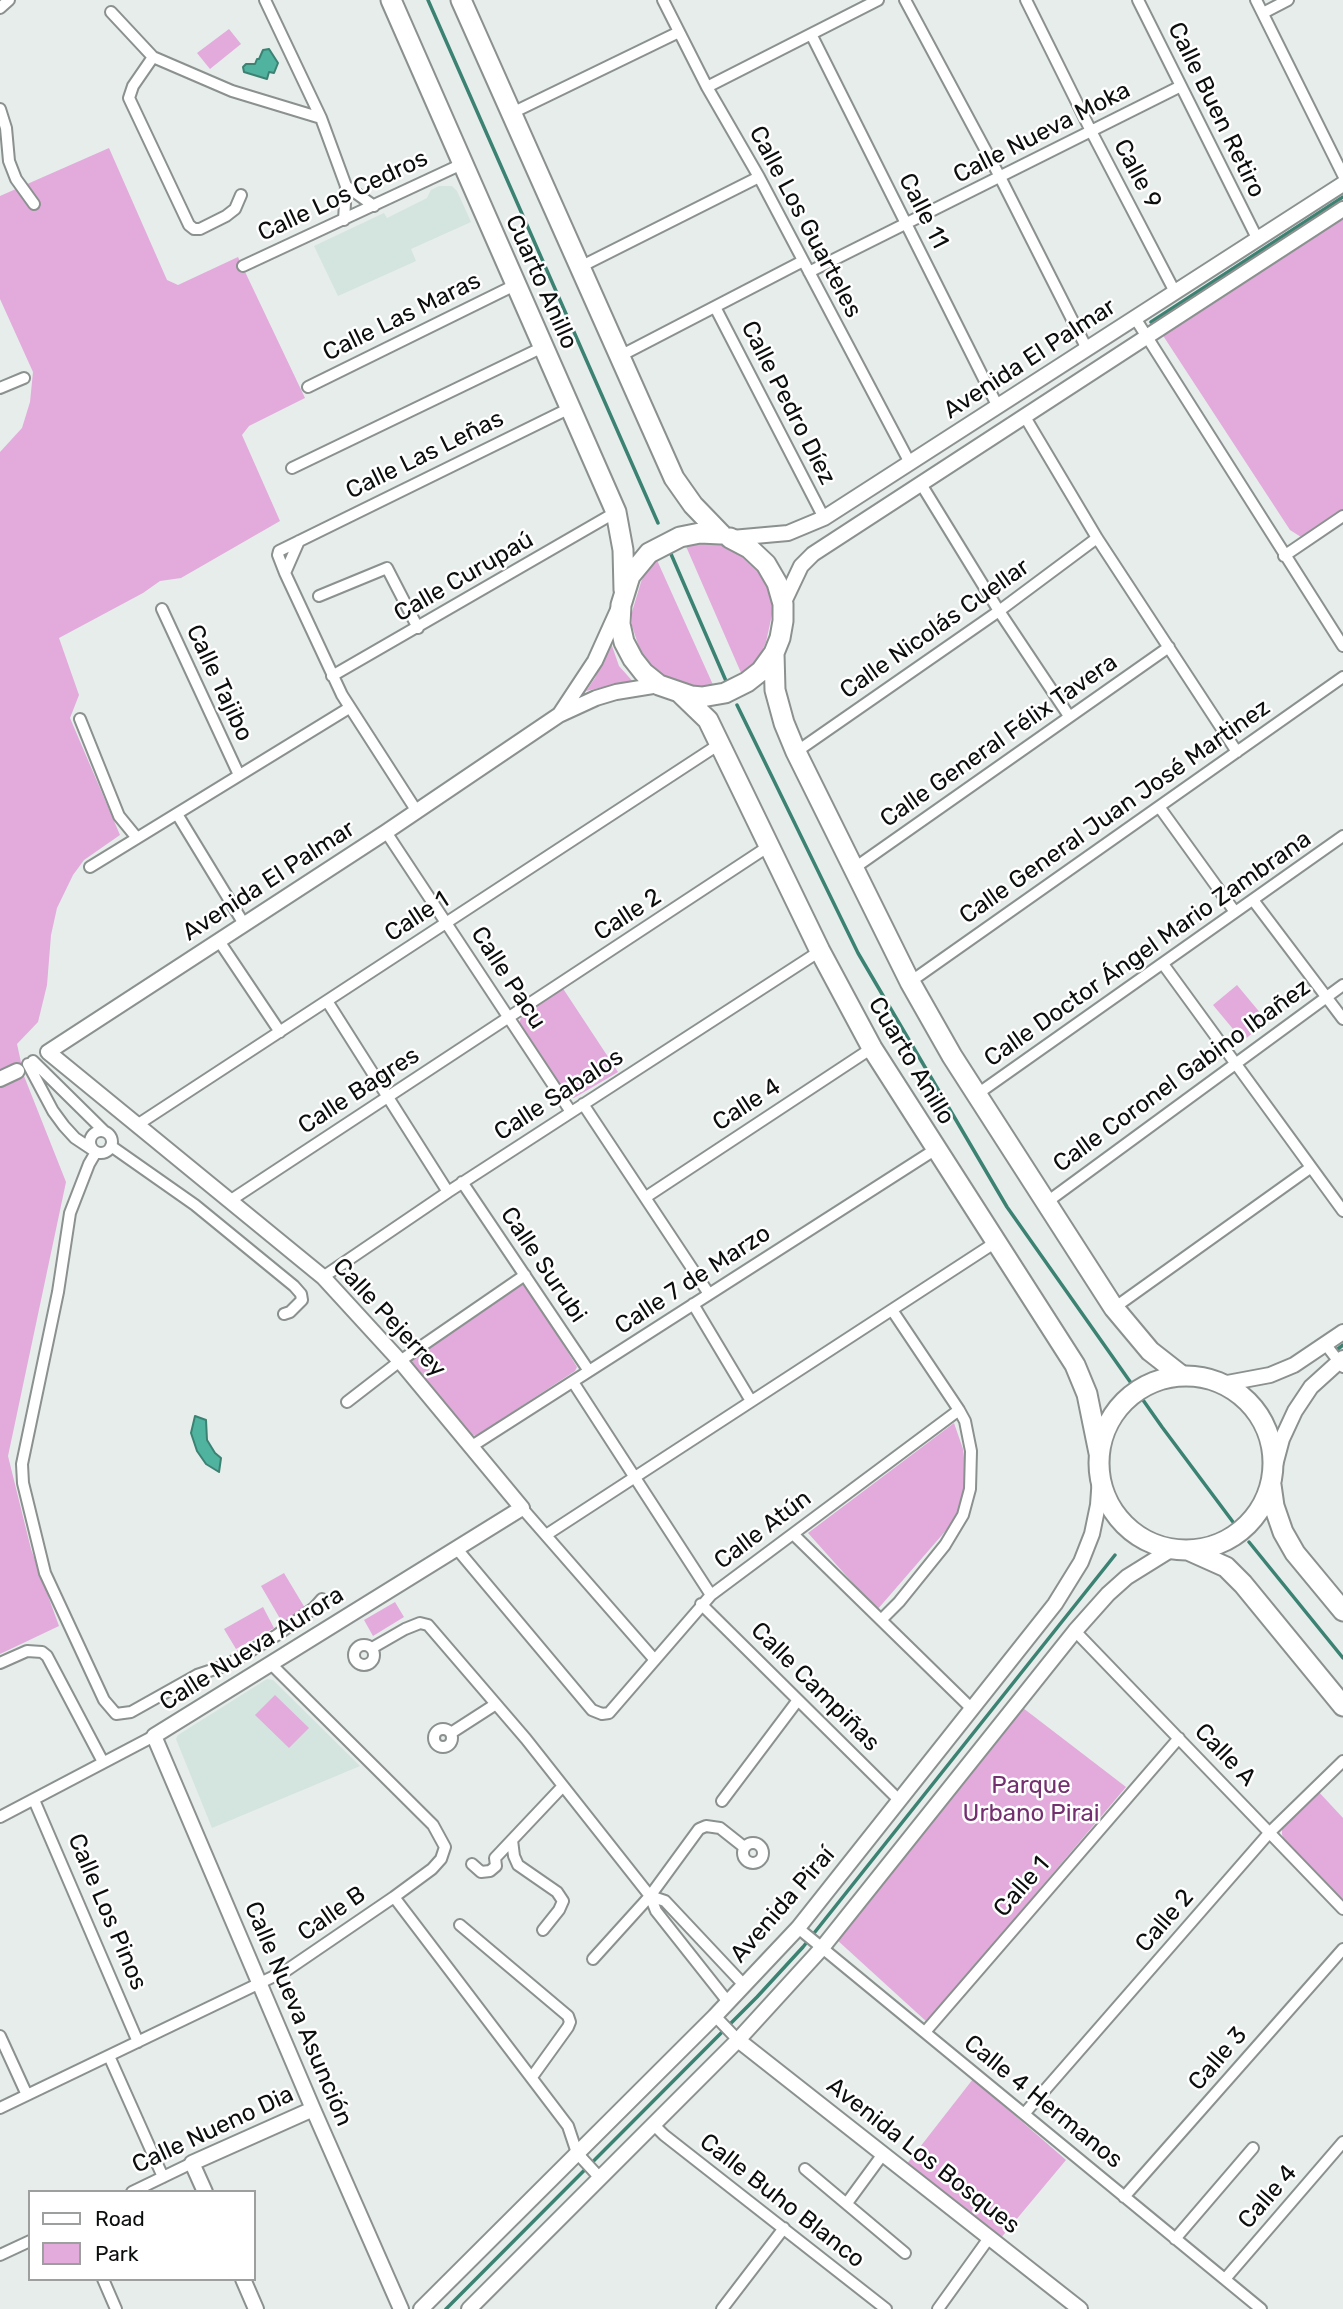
<!DOCTYPE html>
<html>
<head>
<meta charset="utf-8">
<style>
  body { margin:0 }
  #map { position:relative; width:1343px; height:2309px; overflow:hidden; background:#e6edeb; font-family:Rubik,sans-serif }
  canvas { display:block }
  .legend { position:absolute; left:28px; top:2190px; width:228px; height:91px; box-sizing:border-box; background:#fff; border:2px solid #9d9f9e; margin:0; padding:9px 12px; list-style:none; font-size:21px; color:#0b0e0d }
  .legend li { display:flex; align-items:center; gap:14px; height:35px }
  .legend b { width:35px; border:2px solid #9d9f9e }
</style>
</head>
<body>
<div id="map">
<canvas width="1343" height="2309"></canvas>
<ul class="legend">
<li><b style="height:9px;background:#fff"></b>Road</li>
<li><b style="height:19px;background:#e2abdc"></b>Park</li>
</ul>
</div>
<script>
const c = document.querySelector('canvas').getContext('2d');
c.lineJoin = 'round';
function paint(path, color) { c.fillStyle = color; c.fill(path, 'evenodd'); }
const poly = rows => new Path2D(rows.map(r => 'M' + r).join(''));
function strokePath(path, color, width, dash) { c.strokeStyle = color; c.lineWidth = width; c.lineCap = dash ? 'butt' : 'round'; c.setLineDash(dash || []); c.stroke(path); }
function drawText(font, color, halo, rows, align = 'center') {
  c.font = font + ' Rubik,sans-serif'; c.lineWidth = 5; c.setLineDash([]); c.textBaseline = 'middle'; c.strokeStyle = halo; c.fillStyle = color; for (const [text, x, y, turn = 0] of rows) {
    c.save(); c.translate(x, y); c.rotate((+turn || 0) * Math.PI / 180); c.textAlign = isNaN(turn) ? turn : align; if (halo) c.strokeText(text, 0, 0); c.fillText(text, 0, 0); c.restore();
  }
}
const built = poly([
  [439,186,452,186,457,191,471,222,411,249,416,261,338,296,314,246,384,213,387,218,427,198,431,190],
  [267,1679,273,1680,360,1766,212,1828,176,1739,178,1735]
]);
const green = poly([
  [229,29,241,44,210,69,197,53],
  [109,148,167,280,178,285,238,257,305,398,249,426,242,435,280,521,181,578,160,581,143,593,59,638,79,695,70,718,120,835,84,860,73,875,57,908,51,935,47,985,38,1022,17,1044,24,1076,66,1182,8,1456,31,1549,59,1626,0,1654,0,452,22,428,30,402,33,372,0,299,0,196],
  [1343,214,1343,509,1301,537,1290,530,1162,334],
  [702,541,718,543,733,547,755,563,767,580,773,610,766,642,759,658,742,675,685,544],
  [656,558,714,687,708,689,673,684,653,669,640,650,632,626,632,612,641,582,647,568],
  [611,643,619,666,636,685,608,686,586,691,595,678],
  [1237,985,1267,1021,1243,1041,1213,1005],
  [562,987,618,1072,574,1098,567,1096,519,1024,522,1014],
  [523,1285,527,1286,577,1367,575,1371,476,1436,472,1435,412,1364,411,1360,413,1356,518,1286],
  [954,1423,963,1449,966,1474,963,1499,955,1520,877,1610,808,1533],
  [284,1573,305,1608,282,1622,261,1586],
  [395,1602,404,1617,373,1636,364,1620],
  [263,1607,274,1628,236,1649,224,1629],
  [275,1695,309,1728,289,1748,255,1715],
  [1023,1708,1126,1787,927,2022,836,1939],
  [1317,1790,1343,1818,1343,1900,1283,1838,1282,1834,1282,1826],
  [973,2079,1066,2160,1000,2239,906,2165]
]);
const water = poly([
  [269,49,278,63,274,73,269,72,267,79,244,72,243,67,246,64,255,64,257,59,259,59,263,50,269,49],
  [195,1416,206,1420,207,1440,215,1453,221,1458,219,1472,206,1464,197,1451,191,1433,195,1416]
]);
const stream = poly([
  [428,0,658,523],
  [1151,322,1343,197],
  [671,554,726,681],
  [737,705,858,953,1007,1207,1162,1427,1233,1522],
  [1334,1352,1343,1345],
  [1249,1542,1343,1658],
  [446,2309,757,1997,803,1947,1115,1555]
]);
const street = poly([
  [265,0,321,118,346,186,344,220],
  [663,0,707,87,759,177,910,463],
  [905,0,1000,177,1087,349],
  [1026,0,1091,131,1175,292],
  [1138,0,1257,238],
  [1256,0,1343,175],
  [0,8,9,0],
  [111,12,153,57,232,91,321,118],
  [1263,13,1288,0],
  [811,34,998,407],
  [153,57,133,86,129,98,189,225,194,229,200,229,226,216,235,209,241,195],
  [707,87,878,0],
  [0,109,6,128,9,161,16,179,34,204],
  [512,113,679,32],
  [346,186,374,206],
  [243,266,462,164],
  [580,267,759,177],
  [809,272,1181,86],
  [715,307,824,518],
  [1135,318,1343,646],
  [620,356,803,261],
  [308,387,515,285],
  [0,388,24,378],
  [1025,417,1097,538,1237,752],
  [292,468,543,347],
  [921,484,999,611,1069,716],
  [1284,556,1343,516],
  [285,573,299,541],
  [319,596,387,568,418,628],
  [162,609,239,775],
  [332,676,616,512],
  [80,719,119,816,137,838],
  [796,752,999,611,1097,538],
  [1160,808,1235,912],
  [416,810,342,695,285,573,278,555,279,551,570,408],
  [177,814,244,924],
  [386,832,571,1112],
  [90,867,349,708],
  [853,869,1169,647],
  [1253,900,1343,1019],
  [219,941,280,1032],
  [1163,964,1343,1211],
  [910,982,1343,677],
  [327,1001,448,1192],
  [33,1061,104,1131],
  [28,1064,53,1111,64,1126,75,1138,93,1150],
  [976,1095,1343,836],
  [583,1104,709,1294],
  [137,1125,721,743],
  '90 1142a11 11 0 1 1 22 0a11 11 0 1 1-22 0Z',
  [111,1146,195,1205,294,1286,301,1294,302,1300,290,1312,284,1314],
  [96,1152,89,1164,70,1213,58,1292,22,1464,23,1483,45,1573,104,1700,116,1714,131,1712,197,1675,227,1665,277,1635,314,1608,322,1599],
  [462,1182,589,1371],
  [646,1197,872,1048],
  [231,1200,769,846],
  [1047,1202,1343,985],
  [323,1277,448,1192,820,951],
  [693,1304,751,1401],
  [1114,1308,1310,1168],
  [1326,1345,1343,1367],
  [573,1382,711,1595],
  [347,1402,400,1361,525,1275],
  [472,1446,936,1149],
  [522,1508,654,1659],
  [793,1534,972,1709],
  [546,1535,996,1242],
  [457,1549,592,1710,602,1714,609,1713,711,1595,959,1410],
  [701,1604,899,1800],
  [881,1620,899,1602,945,1545,963,1515,970,1489,971,1451,965,1421,959,1410,892,1310],
  [1075,1631,1343,1909],
  '354 1655a10 10 0 1 1 20 0a10 10 0 1 1-20 0Z',
  [372,1648,405,1629,420,1623,428,1625,526,1739,650,1896,656,1911,728,2002],
  [0,1663,27,1651,42,1652,47,1656,103,1762],
  '434 1738a9 9 0 1 1 18 0a9 9 0 1 1-18 0Z',
  [451,1733,496,1704],
  [34,1800,138,2042],
  [722,1801,798,1700],
  [0,1817,154,1736],
  [512,1840,514,1856,518,1865,557,1892,563,1901,559,1910,543,1930],
  '743 1853a10 10 0 1 1 20 0a10 10 0 1 1-20 0Z',
  [472,1864,481,1872,490,1871,496,1866,495,1858,563,1786],
  [650,1896,665,1901,744,1985],
  [394,1897,568,2126,577,2153,600,2178],
  [460,1925,568,2016,570,2022,568,2027,532,2077],
  [798,1928,1261,2309],
  [593,1959,650,1896,699,1829,706,1826,720,1828,744,1847],
  [715,2016,738,2040],
  [925,2032,1179,1738],
  [0,2036,27,2095],
  [109,2056,163,2177],
  [0,2108,287,1970,394,1897,432,1869,441,1859,445,1847,433,1825,271,1664],
  [1024,2114,1270,1832,1343,1761],
  [653,2124,664,2135,886,2309],
  [805,2169,905,2253],
  [132,2192,192,2163],
  [1124,2197,1343,1949],
  [847,2203,883,2154],
  [1175,2239,1253,2148],
  [0,2255,30,2241],
  [103,2279,116,2309],
  [1225,2279,1343,2142],
  [722,2309,784,2228],
  [938,2309,989,2238]
]);
const secondary = poly([
  [732,538,788,533,824,518,1343,184],
  [783,604,801,566,813,554,1343,209],
  [560,714,595,661,618,610],
  [0,1079,17,1071],
  [1222,1384,1270,1375,1294,1365,1343,1332],
  [1274,1469,1282,1439,1295,1411,1311,1387,1343,1358],
  [738,2040,1080,2309],
  [205,2192,192,2163,313,2109],
  [243,2279,256,2309],
  [401,2309,313,2109,154,1736,522,1508,400,1361,323,1277,48,1052,386,832,559,715,596,698,616,692,659,685],
  [421,2309,715,2016,798,1928,1055,1604,1081,1562,1092,1534,1098,1505,1100,1477],
  [469,2309,738,2040,822,1948,1075,1631,1108,1594,1127,1577,1172,1549]
]);
const highway = poly([
  [391,0,616,512,623,550,624,590],
  [461,0,674,478,693,505,721,534],
  [721,534,700,533,680,537,649,553,630,576,621,605,620,624,624,642,633,659,644,673,659,685,691,696,702,697,725,693,747,682,761,671,774,653,780,638,783,621,783,604,777,583,766,564,749,548,730,538],
  [774,653,775,690,784,723,796,752,910,982,952,1056,1114,1308,1150,1351,1182,1376],
  [680,693,708,720,820,951,872,1048,1075,1365,1087,1394,1099,1453],
  '1099 1463a87 87 0 1 1 174 0a87 87 0 1 1-174 0Z',
  [1271,1485,1274,1506,1283,1532,1295,1553,1343,1611],
  [1188,1550,1226,1567,1243,1584,1343,1706]
]);
const streetNames = [
  ["Calle Buen Retiro",1216,110,64],
  ["Calle Nueva Moka",1042,133,-27],
  ["Calle 9",1137,174,62],
  ["Calle Los Cedros",343,196,-25],
  ["Calle 11",923,211,63],
  ["Calle Los Guarteles",805,222,62],
  ["Cuarto Anillo",541,282,66],
  ["Calle Las Maras",402,317,-26],
  ["Avenida El Palmar",1030,359,-33],
  ["Calle Pedro Díez",788,403,63],
  ["Calle Las Leñas",425,455,-26],
  ["Calle Curupaú",464,577,-30],
  ["Calle Nicolás Cuellar",935,629,-35],
  ["Calle Tajibo",219,683,65],
  ["Calle General Félix Tavera",999,741,-35],
  ["Calle General Juan José Martinez",1115,812,-35],
  ["Avenida El Palmar",269,881,-33],
  ["Calle 2",628,915,-33],
  ["Calle 1",417,917,-33],
  ["Calle Doctor Ángel Mario Zambrana",1148,949,-35],
  ["Calle Pacu",508,978,57],
  ["Cuarto Anillo",911,1061,59],
  ["Calle Coronel Gabino Ibañez",1182,1076,-36],
  ["Calle Bagres",359,1091,-33],
  ["Calle Sabalos",559,1095,-33],
  ["Calle 4",747,1105,-33],
  ["Calle Surubi",543,1265,56],
  ["Calle 7 de Marzo",693,1280,-33],
  ["Calle Pejerrey",389,1318,47],
  ["Calle Atún",763,1530,-37],
  ["Calle Nueva Aurora",252,1649,-32],
  ["Calle Campiñas",815,1687,45],
  ["Calle A",1225,1755,46],
  ["Calle 1",1022,1887,-49],
  ["Avenida Piraí",783,1905,-49],
  ["Calle Los Pinos",107,1912,67],
  ["Calle B",332,1914,-35],
  ["Calle 2",1165,1921,-49],
  ["Calle Nueva Asunción",298,2014,67],
  ["Calle 3",1218,2059,-49],
  ["Calle 4 Hermanos",1043,2102,39],
  ["Calle Nueno Dia",213,2130,-25],
  ["Avenida Los Bosques",923,2156,38],
  ["Calle 4",1268,2197,-49],
  ["Calle Buho Blanco",782,2201,38]
];
const parkNames = [
  ["Parque",1031,1786],
  ["Urbano Pirai",1031,1814]
];
paint(built, '#d4e4df');
paint(green, '#e2abdc');
paint(water, '#50b39f');
strokePath(water, '#3b8273', 2);
strokePath(stream, '#3b8273', 3.5);
strokePath(street, '#8b918f', 14);
strokePath(secondary, '#8b918f', 18);
strokePath(highway, '#8b918f', 23);
strokePath(street, '#fff', 10);
strokePath(secondary, '#fff', 14);
strokePath(highway, '#fff', 19);
drawText('24px', '#0b0e0d', '#fff', streetNames);
drawText('24px', '#732f6f', '#fff', parkNames);
</script>
</body>
</html>
